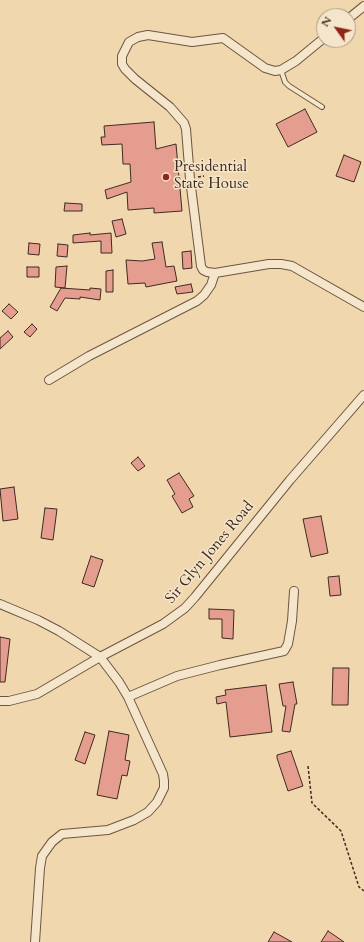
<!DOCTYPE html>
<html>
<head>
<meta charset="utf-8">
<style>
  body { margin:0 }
  #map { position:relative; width:364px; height:942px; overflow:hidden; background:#f0d7ad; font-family:Cardo,serif }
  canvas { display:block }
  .north { position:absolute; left:316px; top:8px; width:40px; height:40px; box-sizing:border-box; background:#f5e5ca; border:1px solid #ac9b86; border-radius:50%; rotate:303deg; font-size:11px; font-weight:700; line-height:16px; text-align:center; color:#3f2b21 }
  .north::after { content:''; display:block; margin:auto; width:14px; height:18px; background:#8f2418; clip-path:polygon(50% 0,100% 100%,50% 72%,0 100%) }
</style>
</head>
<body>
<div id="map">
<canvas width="364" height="942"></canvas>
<div class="north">N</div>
</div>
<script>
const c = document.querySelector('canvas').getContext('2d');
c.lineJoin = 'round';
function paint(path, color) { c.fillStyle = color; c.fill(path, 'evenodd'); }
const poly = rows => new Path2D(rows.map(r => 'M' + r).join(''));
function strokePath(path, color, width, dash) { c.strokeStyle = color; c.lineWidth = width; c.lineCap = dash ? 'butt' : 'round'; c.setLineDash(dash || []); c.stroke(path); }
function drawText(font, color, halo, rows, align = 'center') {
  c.font = font + ' Cardo,serif'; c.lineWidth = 3; c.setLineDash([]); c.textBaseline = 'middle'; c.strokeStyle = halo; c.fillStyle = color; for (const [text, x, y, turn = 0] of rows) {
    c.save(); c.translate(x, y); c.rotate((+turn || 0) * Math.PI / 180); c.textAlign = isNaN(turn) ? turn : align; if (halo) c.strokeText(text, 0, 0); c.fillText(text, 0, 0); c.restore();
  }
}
const building = poly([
  [305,109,317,132,288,147,276,124,305,109],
  [154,122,156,149,176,144,182,211,154,213,154,208,128,210,127,192,107,199,105,190,131,182,130,164,123,164,122,144,102,145,101,137,105,137,104,126,154,122],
  [344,155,361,162,354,182,336,176,344,155],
  [65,203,82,204,82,211,64,211,65,203],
  [122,219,126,234,116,237,112,221,122,219],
  [90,233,90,235,111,233,112,253,101,253,101,241,73,243,73,235,90,233],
  [162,242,166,267,174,266,177,281,146,287,145,283,128,284,126,260,142,261,155,259,152,243,162,242],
  [29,243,40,244,39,255,28,254,29,243],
  [58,244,68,245,67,257,57,256,58,244],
  [191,251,192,268,183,269,182,252,191,251],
  [67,266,65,288,55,287,56,267,67,266],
  [27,267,39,267,39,277,27,277,27,267],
  [113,270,113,292,106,292,106,271,113,270],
  [191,284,193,292,177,294,175,287,191,284],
  [61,288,90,290,90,288,101,289,100,300,80,297,80,299,65,298,57,311,50,307,61,288],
  [9,304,18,312,11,319,2,311,9,304],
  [32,324,37,329,30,337,24,332,32,324],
  [8,331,13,337,0,349,0,338,8,331],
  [138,457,145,466,138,471,131,463,138,457],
  [179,473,194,496,189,499,193,507,182,513,172,496,175,494,167,480,179,473],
  [14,487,18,519,3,521,0,489,14,487],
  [45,508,57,509,53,540,41,538,45,508],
  [321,516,328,553,311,557,303,519,321,516],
  [91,556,103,560,94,587,82,583,91,556],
  [339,576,341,595,330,596,328,577,339,576],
  [209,609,234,610,233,639,222,638,222,619,209,619,209,609],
  [0,637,10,639,5,682,0,682,0,637],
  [333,668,349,668,348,705,332,705,333,668],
  [293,682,297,704,295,704,290,732,282,731,286,706,283,706,279,684,293,682],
  [266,685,272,732,230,737,226,702,217,704,216,697,226,695,225,690,266,685],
  [109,731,129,735,125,760,130,761,127,776,122,775,117,799,97,795,109,731],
  [85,732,95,735,85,764,75,760,85,732],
  [291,751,303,786,288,791,277,758,277,755,291,751],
  [328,931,344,942,321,942,328,931],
  [274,932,292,942,268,942,274,932]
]);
const path = poly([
  [198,177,204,176],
  [308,766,312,803,341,831,359,887,364,891]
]);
const service = poly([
  [281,70,285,82,289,86,322,107]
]);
const minor = poly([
  [348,19,364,6],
  [324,38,296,61,281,70,275,71,265,68,223,38,192,42,148,35,138,37,129,42,122,56,122,64,125,69,135,79,170,107,184,123,186,129,190,179,201,266,203,270,207,272,215,273,269,264,281,264,292,266,364,307],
  [49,380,89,356,197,301,204,295,211,285,215,273],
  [0,604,38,620,59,631,100,657,119,682,128,697,163,774,164,781,164,788,157,802,148,812,134,820,108,830,62,834,52,842,42,856,40,868,35,942],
  [128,697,177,676,220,665,284,651,288,644,292,621,294,591],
  [0,701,9,701,37,694,100,657,163,624,185,608,195,597,290,480,364,395]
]);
const markers = [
  [166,177,4,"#8f2418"]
];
const poiNames = [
  ["Presidential",174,168],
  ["State House",174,185]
];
const streetNames = [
  ["Sir Glyn Jones Road",210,553,-50]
];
paint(building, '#e49d8e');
strokePath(building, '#3f2b21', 1);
strokePath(service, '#6b5644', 6);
strokePath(minor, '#6b5644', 10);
strokePath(path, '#3f2b21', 1.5, [3, 2]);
strokePath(service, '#f5e5ca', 4);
strokePath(minor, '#f5e5ca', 8);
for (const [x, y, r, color] of markers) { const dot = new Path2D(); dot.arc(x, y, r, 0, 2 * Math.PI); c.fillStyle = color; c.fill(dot); strokePath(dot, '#f5e5ca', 1.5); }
drawText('15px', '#3f2b21', '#f5e5ca', poiNames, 'left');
drawText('15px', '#3f2b21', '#f5e5ca', streetNames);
</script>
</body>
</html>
